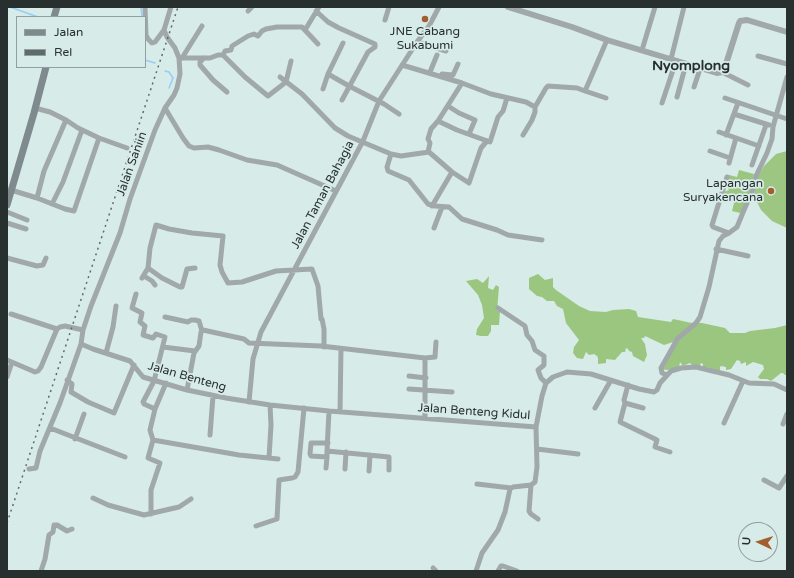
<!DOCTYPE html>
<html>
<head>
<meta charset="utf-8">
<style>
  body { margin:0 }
  #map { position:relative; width:794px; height:578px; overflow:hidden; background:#d7ebe9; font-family:"Varela Round",sans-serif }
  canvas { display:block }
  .frame { position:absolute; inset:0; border:8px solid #28302f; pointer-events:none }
  .legend { position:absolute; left:16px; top:16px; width:130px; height:52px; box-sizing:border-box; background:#d7ebe9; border:1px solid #91a09f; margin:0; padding:5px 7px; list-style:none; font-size:12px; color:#28302f }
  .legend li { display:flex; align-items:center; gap:8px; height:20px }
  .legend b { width:20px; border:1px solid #91a09f }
  .north { position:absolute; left:738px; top:522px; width:40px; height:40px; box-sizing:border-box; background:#d7ebe9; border:1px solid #91a09f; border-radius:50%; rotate:274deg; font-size:11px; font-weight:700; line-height:16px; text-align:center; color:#28302f }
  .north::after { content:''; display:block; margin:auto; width:14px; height:18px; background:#a35e30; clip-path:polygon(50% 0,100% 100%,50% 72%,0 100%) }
</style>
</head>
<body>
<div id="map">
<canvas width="794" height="578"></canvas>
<div class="frame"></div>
<ul class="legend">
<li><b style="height:5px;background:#7e8a8d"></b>Jalan</li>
<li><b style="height:5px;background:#5f6b69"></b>Rel</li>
</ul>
<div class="north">U</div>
</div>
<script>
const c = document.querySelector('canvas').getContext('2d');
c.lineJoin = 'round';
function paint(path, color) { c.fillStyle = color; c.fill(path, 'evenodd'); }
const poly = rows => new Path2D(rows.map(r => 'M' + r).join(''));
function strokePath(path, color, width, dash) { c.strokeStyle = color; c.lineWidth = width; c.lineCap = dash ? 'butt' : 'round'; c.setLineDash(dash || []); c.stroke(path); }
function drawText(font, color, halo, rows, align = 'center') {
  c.font = font + ' "Varela Round",sans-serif'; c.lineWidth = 3.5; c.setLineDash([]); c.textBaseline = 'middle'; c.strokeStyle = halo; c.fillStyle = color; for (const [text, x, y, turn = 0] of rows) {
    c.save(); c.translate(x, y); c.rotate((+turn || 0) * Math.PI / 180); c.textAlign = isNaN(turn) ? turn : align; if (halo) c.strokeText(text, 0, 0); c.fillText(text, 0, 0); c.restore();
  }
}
const green = poly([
  [787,151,787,228,772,221,761,210,754,196,755,181,764,166,776,154]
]);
const forest = poly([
  [739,170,754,174,744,214,732,211,735,199,724,196,724,192,729,190,726,185,729,175,737,177],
  [538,274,545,280,553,278,553,287,556,290,579,306,590,311,606,312,613,310,629,309,636,311,638,317,671,322,673,319,692,323,702,323,725,328,730,333,745,333,750,331,775,328,787,325,787,375,785,375,783,373,781,373,771,381,767,379,760,379,758,377,764,369,763,365,753,362,746,366,746,362,741,364,740,361,737,360,731,369,726,370,726,367,721,366,720,367,720,371,707,367,703,370,703,364,701,363,700,365,700,369,696,369,690,363,683,366,680,362,679,367,667,370,661,369,673,342,664,345,645,336,644,338,641,338,645,344,646,350,647,355,644,362,633,356,632,352,629,351,628,349,626,348,625,352,622,352,615,360,606,359,606,363,598,364,598,358,597,356,594,354,589,355,586,352,583,359,577,358,573,353,574,347,579,340,566,323,563,309,557,306,554,301,547,301,542,297,537,296,529,289,529,278],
  [489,276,488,288,493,290,496,285,499,287,497,311,500,311,499,325,491,325,491,331,488,336,481,336,476,335,477,329,484,318,482,305,478,295,466,281,477,279,483,283]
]);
const stream = poly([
  [10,7,38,17],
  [141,7,142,17],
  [145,60,155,63],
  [165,71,169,72,173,78,169,88]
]);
const minor = poly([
  [145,7,146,35,148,39,152,43,155,42,164,30],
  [171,7,164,30,167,37,175,48,179,58,180,74,177,88,174,95,165,108,155,130,130,199,120,233,91,306,83,330,81,344,93,349,130,361,143,377,187,390,226,398,270,405,329,411,536,427,542,396,546,383,553,377,567,372,591,374,639,389,654,392,657,390,660,383,671,371,681,368,696,367,729,375,749,383,774,384,787,390],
  [248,11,252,7],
  [316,11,328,22,339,28,375,44,375,47,368,52,342,100],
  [385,20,389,7],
  [305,30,319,7],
  [417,42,446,51],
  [343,43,328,74,349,86,384,104,399,114],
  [642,50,655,7],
  [223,55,245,77,268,96,286,82,291,61],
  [758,56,787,64],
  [179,58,210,58,218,55,223,55,225,51,231,50,232,46,248,36,254,34,258,36,262,31,266,29,277,27,302,27,318,44],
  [182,58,202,26],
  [204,58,200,62,200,65,213,80,227,92],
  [671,59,684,7],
  [402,65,462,83,491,94,526,102,535,107,546,88,548,86,577,88,585,91,607,40],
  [430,72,437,55],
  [722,72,748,85],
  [442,74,453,75,458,64],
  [280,77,302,94,335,128,348,136,391,154,387,167,388,171,409,180,428,204,435,206,449,207,462,219,497,230,508,235,542,240],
  [694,87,700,69],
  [323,89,328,74],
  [585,91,606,98],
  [677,97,686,64],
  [725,98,787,119],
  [662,103,676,61],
  [448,106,459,113,475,120,469,134],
  [35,108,50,112,66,120,78,128,99,138,127,148],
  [165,108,183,138,189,146,194,148,208,147,219,150,247,160,277,165,336,191],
  [734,114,769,125],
  [438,121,457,130,490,142,498,117,503,111,507,98],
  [719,132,759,146],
  [523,135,532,120,535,112,535,107],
  [726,135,738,103],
  [710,151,730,158],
  [428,152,430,143,428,139,431,129,438,121,462,83],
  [391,154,401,156,429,152,452,172,469,183,481,148,487,141],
  [729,163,736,138],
  [752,165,766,125],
  [727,177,712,225,713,227,729,233],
  [11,190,37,198,65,209,74,211,99,138],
  [37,198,44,171,66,120],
  [52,204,63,182,82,130],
  [432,206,452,172],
  [7,212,27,220],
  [7,223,26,229],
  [434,228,442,207],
  [716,249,748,256],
  [7,258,37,266,43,265,46,258],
  [148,268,162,278,180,287,182,287,187,269,195,268],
  [144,276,152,281,155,285],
  [142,278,148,268,150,248,156,225,169,229,192,233,223,236,220,265,222,272,228,283,242,282,276,271,312,269,318,286,321,319,322,319,324,329,324,347],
  [136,294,132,308,142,313,140,322,145,326,143,335,153,338,156,334,165,337,154,381,143,402,144,404,155,409],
  [498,308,525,326,527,335,532,341,535,350,544,356,544,365,538,370,541,378,546,383],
  [11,314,57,329],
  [165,317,188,322,191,320,195,320,199,321,202,331],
  [163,347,195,351],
  [106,353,113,327,116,306],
  [425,358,435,357,436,342],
  [7,360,35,372,38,371,41,367,57,329,60,327,65,326,83,330],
  [667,375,662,373,661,368,674,345,677,339,696,323,700,317,709,287,719,241,723,236,729,233,737,227,744,210,753,189,756,176,767,153,772,139,773,127,787,77],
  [409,376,426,378],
  [7,377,12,362],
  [67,380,72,384,71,392,88,402,114,413,134,365],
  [628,385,624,400,625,403,620,422,657,440,655,447,670,452],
  [409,389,452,392],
  [187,390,194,353,199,346,201,332,203,330,244,339,249,343,321,346,425,358,425,418],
  [249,402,253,359,261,332,363,141,379,101,417,42,429,26,439,7],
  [625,403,643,408],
  [595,408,611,380],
  [329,411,327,451,389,457,389,470],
  [340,412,341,349],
  [724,423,743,381],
  [783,424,787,414],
  [50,428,125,457],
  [210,435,213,396],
  [75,439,84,414],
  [153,440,239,455,278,459],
  [537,449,578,454],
  [327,451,327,457,311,456,310,454,311,443,328,443],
  [269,458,271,425,270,405],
  [326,468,327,457],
  [29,469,36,468,40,451,60,403,81,344],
  [345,469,346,452],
  [369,471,370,455],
  [764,480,779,488,787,476],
  [477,484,511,488],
  [531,485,529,511,531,514,538,519],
  [93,498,108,505,144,515,179,507,191,499],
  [151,514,151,490,160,463,148,458,153,440,150,430,155,409,166,383],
  [256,526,277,519,279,480,292,478,295,477,298,472,304,408],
  [433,568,436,571],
  [41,571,45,559,49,535,53,532,54,525,57,525,67,531,72,529],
  [476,571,482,553,498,530,505,512,510,489,513,487,531,485,535,482,537,467,536,427],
  [498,571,501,566,503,566,517,571]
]);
const tertiary = poly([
  [508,7,572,27,607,40,717,73,722,72,725,67,739,23,740,21,747,20,787,32]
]);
const secondary = poly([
  [54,17,57,7],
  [7,205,34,113,46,67]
]);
const rail = poly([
  [7,523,178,7]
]);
const markers = [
  [425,19,4,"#a35e30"],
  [771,191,4,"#a35e30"]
];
const poiNames = [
  ["JNE Cabang",425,32],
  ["Sukabumi",425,46],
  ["Lapangan",763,184,"right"],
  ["Suryakencana",763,198,"right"]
];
const streetNames = [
  ["Jalan Saniin",132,164,-70],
  ["Jalan Taman Bahagia",323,195,-62],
  ["Jalan Benteng",187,377,16],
  ["Jalan Benteng Kidul",474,412,4]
];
const quarterNames = [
  ["Nyomplong",691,66]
];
paint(green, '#9dc682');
paint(forest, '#9bc67f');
strokePath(stream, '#94cdf9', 1.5);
strokePath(minor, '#a0a8aa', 5);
strokePath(tertiary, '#a0a8aa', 6);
strokePath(secondary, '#7e8a8d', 7);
strokePath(rail, '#5f6b69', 1.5, [2, 4]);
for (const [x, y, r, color] of markers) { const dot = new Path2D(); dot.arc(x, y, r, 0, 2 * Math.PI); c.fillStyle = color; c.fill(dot); strokePath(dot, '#d7ebe9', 1.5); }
drawText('12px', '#28302f', '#d7ebe9', poiNames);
drawText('12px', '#28302f', '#d7ebe9', streetNames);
drawText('bold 14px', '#28302f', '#d7ebe9', quarterNames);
</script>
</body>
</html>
